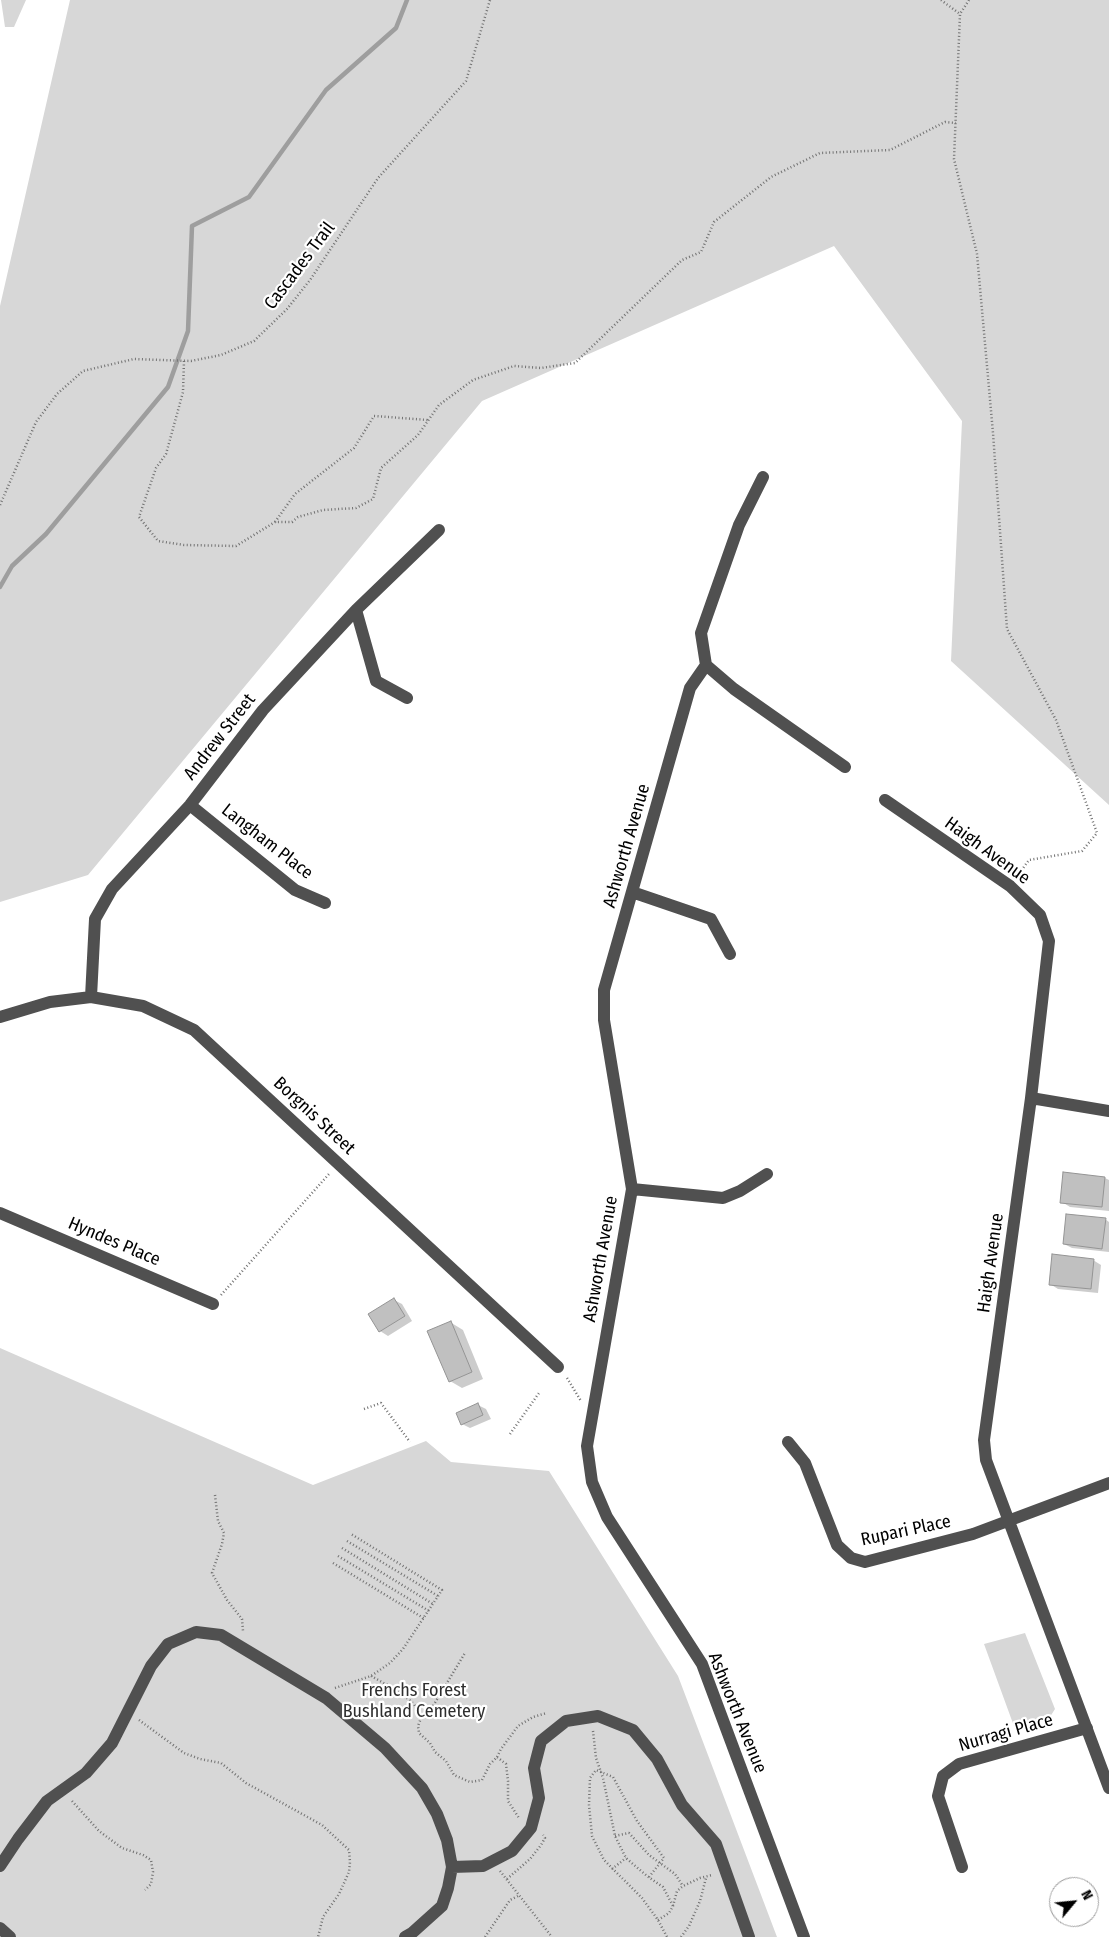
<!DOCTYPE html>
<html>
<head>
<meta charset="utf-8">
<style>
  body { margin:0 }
  #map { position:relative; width:1109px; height:1937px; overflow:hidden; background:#fff; font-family:"Fira Sans Condensed",sans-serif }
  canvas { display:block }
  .north { position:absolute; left:1049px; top:1877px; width:50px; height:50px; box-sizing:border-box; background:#fff; border:1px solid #999; border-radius:50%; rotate:62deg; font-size:14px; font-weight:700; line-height:20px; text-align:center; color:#000 }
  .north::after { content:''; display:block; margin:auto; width:18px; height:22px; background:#000; clip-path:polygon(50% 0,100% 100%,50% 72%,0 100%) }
</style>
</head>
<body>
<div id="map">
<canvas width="1109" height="1937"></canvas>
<div class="north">N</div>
</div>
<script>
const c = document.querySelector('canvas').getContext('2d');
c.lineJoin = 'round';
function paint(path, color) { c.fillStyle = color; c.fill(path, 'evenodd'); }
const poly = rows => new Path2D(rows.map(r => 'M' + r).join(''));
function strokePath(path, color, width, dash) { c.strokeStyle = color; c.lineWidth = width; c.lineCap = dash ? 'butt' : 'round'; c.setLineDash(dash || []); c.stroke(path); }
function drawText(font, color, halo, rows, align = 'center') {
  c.font = font + ' "Fira Sans Condensed",sans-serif'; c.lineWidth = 4.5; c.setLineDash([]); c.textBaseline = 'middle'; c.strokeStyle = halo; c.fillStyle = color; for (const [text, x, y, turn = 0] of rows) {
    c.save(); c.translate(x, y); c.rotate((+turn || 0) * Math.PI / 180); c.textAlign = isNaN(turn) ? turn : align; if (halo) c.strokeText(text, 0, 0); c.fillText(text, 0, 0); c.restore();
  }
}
const green = poly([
  [1,0,26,0,14,27,5,27],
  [70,0,1109,0,1109,805,951,661,962,421,834,246,482,401,88,875,0,902,0,306],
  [0,1348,313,1485,426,1441,451,1462,549,1471,678,1676,777,1937,0,1937],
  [1025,1633,1055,1709,1048,1720,1015,1729,984,1644]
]);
const shadow = poly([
  [1105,1178,1109,1180,1109,1211,1070,1207,1062,1202],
  [1105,1219,1109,1222,1109,1252,1072,1248,1064,1244],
  [1093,1260,1101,1265,1098,1293,1058,1289,1050,1284],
  [394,1300,402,1304,412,1321,388,1336,380,1331],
  [450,1322,463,1330,483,1379,462,1388,450,1381],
  [478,1405,486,1409,491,1419,470,1428,462,1424]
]);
const stream = poly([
  [0,587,12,566,46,534,168,387,188,331,192,226,249,197,326,90,396,28,407,0]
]);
const building = poly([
  [1063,1172,1105,1177,1102,1207,1060,1203,1063,1172],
  [1066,1214,1106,1218,1102,1249,1063,1244,1066,1214],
  [1052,1254,1094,1259,1091,1289,1049,1285,1052,1254],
  [394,1298,405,1316,379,1332,368,1314,394,1298],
  [451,1321,472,1372,449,1382,427,1331,451,1321],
  [478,1403,483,1415,461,1425,456,1413,478,1403]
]);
const path = poly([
  [941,0,960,14],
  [969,0,960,14,954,159,977,254,993,433,1007,629,1056,720,1097,833,1082,851,1029,860,1018,875],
  [184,361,183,392,166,454,156,468,139,517,158,541,184,545,236,546,275,522,292,522,298,517,323,510,356,508,373,499,381,468,418,435,439,405,473,380,514,366,541,368,575,363,682,260,701,252,714,222,771,177,820,153,890,150,945,122,956,123],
  [0,505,36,422,57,394,83,371,134,359,191,361,221,355,254,341,287,309,310,280,378,178,466,81,490,0],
  [275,522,295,494,354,448,374,416,428,420],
  [221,1295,329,1174],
  [567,1378,581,1401],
  [364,1409,381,1403,410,1442],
  [510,1434,539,1393],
  [215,1495,218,1521,224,1533,222,1544,212,1573,227,1600,242,1619,243,1631],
  [347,1541,438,1596],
  [342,1548,433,1604],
  [338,1556,429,1611],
  [333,1563,425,1619],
  [371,1676,400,1692,414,1704,421,1718,418,1726,419,1733,430,1743,435,1752,446,1761,454,1775,470,1782,482,1780,490,1764,497,1757,506,1764,508,1781,508,1801,519,1818],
  [335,1688,371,1676,390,1663,403,1649,442,1590,351,1534],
  [421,1718,430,1711,465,1653],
  [139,1720,184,1753,200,1759,221,1763,246,1783,322,1825,349,1850,350,1862,349,1872,339,1894,323,1917,318,1937],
  [593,1731,596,1758,603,1778,615,1836,626,1858,647,1876,663,1887,673,1906],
  [497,1757,501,1749,518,1726,533,1717,547,1713],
  [72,1801,99,1831,122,1848,143,1855,151,1860,153,1872,151,1884,145,1890],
  [615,1836,629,1833,649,1855,675,1874,683,1886],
  [612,1869,626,1858],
  [500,1871,552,1937],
  [649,1877,664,1858,637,1821,613,1777,596,1770,590,1778,589,1805,592,1836,604,1860,642,1898,658,1920,667,1937],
  [507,1879,530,1859,541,1845,545,1838,543,1835],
  [658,1920,669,1913,673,1906,677,1891,683,1886,700,1878,712,1875],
  [485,1937,510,1900,520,1895],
  [681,1937,689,1926,700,1901,706,1878]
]);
const minor = poly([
  [763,477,739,525,701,633,706,665,690,688,604,990,604,1020,632,1189,587,1446,592,1482,607,1517,702,1664,804,1937],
  [356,610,376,681,407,698],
  [706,665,734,689,845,767],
  [885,800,1010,886,1040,915,1049,941,1031,1098,984,1440,986,1460,1109,1788],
  [190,805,295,890,325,903],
  [632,892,711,919,730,954],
  [91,997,95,919,112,889,190,805,263,710,356,610,439,530],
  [0,1017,50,1002,91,997,143,1006,194,1030,558,1367],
  [1031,1098,1109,1111],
  [632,1189,723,1198,740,1191,767,1174],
  [0,1213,213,1304],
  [788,1442,805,1463,837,1545,851,1558,865,1562,973,1534,1109,1483],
  [0,1866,18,1839,47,1801,86,1773,112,1743,151,1666,168,1644,196,1632,221,1635,326,1698,385,1748,422,1788,437,1814,447,1840,452,1867,448,1888,442,1906,412,1933,405,1937],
  [452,1867,483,1866,512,1851,531,1828,539,1798,534,1768,541,1741,566,1721,598,1716,633,1730,657,1759,682,1805,716,1844,749,1937],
  [962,1867,938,1796,943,1776,959,1764,1087,1728],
  [0,1928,10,1937]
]);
const streetNames = [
  ["Cascades Trail",300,266,-53],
  ["Andrew Street",220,737,-52],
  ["Langham Place",267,842,38],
  ["Ashworth Avenue",627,846,-74],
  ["Haigh Avenue",987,851,36],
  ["Borgnis Street",314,1116,43],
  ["Hyndes Place",114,1242,23],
  ["Ashworth Avenue",601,1259,-80],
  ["Haigh Avenue",991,1263,-82],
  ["Rupari Place",906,1531,-12],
  ["Ashworth Avenue",737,1713,68],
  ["Nurragi Place",1006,1733,-16]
];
const parkNames = [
  ["Frenchs Forest",414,1691],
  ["Bushland Cemetery",414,1712]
];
paint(green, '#d7d7d7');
paint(shadow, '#0003');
strokePath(stream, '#9e9e9e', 4.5);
paint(building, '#c0c0c0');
strokePath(building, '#949494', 1);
strokePath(path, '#727272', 2.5, [1, 2.5]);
strokePath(minor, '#505050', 12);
drawText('18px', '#000', '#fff', streetNames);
drawText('18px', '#2e2e2e', '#fff', parkNames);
</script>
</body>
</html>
